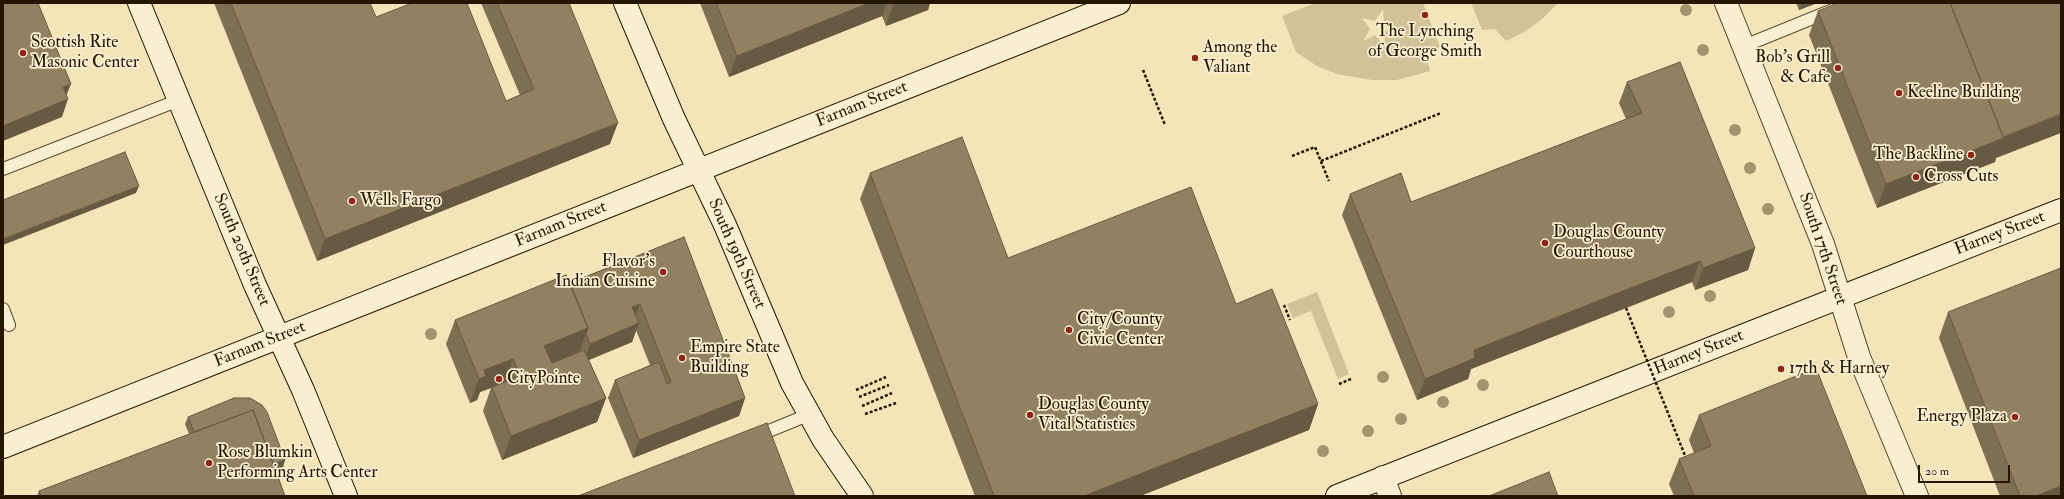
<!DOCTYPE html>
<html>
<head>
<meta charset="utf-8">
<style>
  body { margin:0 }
  #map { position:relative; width:2064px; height:499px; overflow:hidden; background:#f4e5b8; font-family:"IM FELL Double Pica",serif }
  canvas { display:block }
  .frame { position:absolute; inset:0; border:4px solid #251501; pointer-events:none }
  .scale { position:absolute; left:1918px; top:465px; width:92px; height:18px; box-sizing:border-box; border:2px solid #251501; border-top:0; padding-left:5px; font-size:12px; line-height:14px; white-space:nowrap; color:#251501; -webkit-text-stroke:3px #f8eed1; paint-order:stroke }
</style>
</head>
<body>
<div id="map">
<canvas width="2064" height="499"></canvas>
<div class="frame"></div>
<div class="scale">20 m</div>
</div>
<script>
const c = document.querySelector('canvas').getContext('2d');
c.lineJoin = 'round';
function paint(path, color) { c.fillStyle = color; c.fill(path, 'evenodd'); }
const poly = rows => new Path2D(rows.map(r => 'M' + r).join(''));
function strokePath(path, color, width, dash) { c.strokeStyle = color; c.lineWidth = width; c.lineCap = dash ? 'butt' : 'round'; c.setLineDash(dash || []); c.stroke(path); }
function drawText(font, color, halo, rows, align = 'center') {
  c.font = font + ' "IM FELL Double Pica",serif'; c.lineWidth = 3.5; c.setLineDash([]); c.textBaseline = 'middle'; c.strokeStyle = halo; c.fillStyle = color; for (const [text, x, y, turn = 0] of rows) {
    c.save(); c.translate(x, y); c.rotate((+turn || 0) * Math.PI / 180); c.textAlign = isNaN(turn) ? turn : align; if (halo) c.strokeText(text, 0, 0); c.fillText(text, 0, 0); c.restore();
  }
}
const green = poly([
  [1315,3,1423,3,1440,47,1435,49,1430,58,1428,63,1430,71,1397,80,1372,80,1337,74,1317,66,1296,52,1282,16],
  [1383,9,1384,24,1397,28,1384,32,1385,46,1375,35,1363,41,1370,29,1362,18,1375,21],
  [1471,3,1558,3,1542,19,1524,32,1506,41,1495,29,1482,30],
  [1317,292,1349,374,1338,379,1311,311,1293,318,1287,304]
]);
const path = poly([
  [1143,70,1165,125],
  [1292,156,1315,147,1329,181],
  [1321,161,1441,113],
  [1284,305,1290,320],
  [1339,384,1351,379],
  [856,390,886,377],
  [859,397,889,385],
  [862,406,892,393],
  [865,414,896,403]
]);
const service = poly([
  [1744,46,1850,3],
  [3,169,179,100],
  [3,309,9,325],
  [754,437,808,415]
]);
const minor = poly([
  [1383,477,1390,496]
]);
const tertiary = poly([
  [1726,3,1823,244,1859,357,1917,496]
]);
const secondary = poly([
  [139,3,255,285,303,390,346,496],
  [625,3,674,119,725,225,792,383,823,439,862,496],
  [3,447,1119,3],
  [1337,496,2061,210]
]);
const pathBridge = poly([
  [1626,308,1686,458]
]);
const trees = [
  [1686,10],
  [1703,50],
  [1735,130],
  [1750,168],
  [1768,209],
  [1710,296],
  [1669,312],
  [431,334],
  [1383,377],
  [1483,385],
  [1443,402],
  [1401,419],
  [1368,431],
  [1323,451]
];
const wall = poly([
  [214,3,370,3,376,17,506,101,520,95,481,3,569,3,610,144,317,261],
  [700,3,930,3,928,10,886,26,882,16,729,77],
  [1796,3,1817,3,1799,10],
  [1818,11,1996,158,1995,162,1877,208,1809,35],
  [1627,82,1755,248,1748,270,1695,290,1692,282,1626,308,1471,369,1468,379,1417,400,1342,215,1350,194,1411,202,1626,119,1619,103],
  [870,173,1008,258,1318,404,1309,430,1140,496,975,496,860,199],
  [684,237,745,398,739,416,633,458,608,398,615,380,650,365,636,330,632,342,589,360,606,398,597,422,502,460,483,411,491,388,480,392,477,400,470,403,446,344,455,320,570,283],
  [1948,312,2061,496,2000,496,1939,338],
  [1699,415,1867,496,1674,496,1669,484,1679,459,1694,453,1689,440],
  [188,417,285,460,283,467,276,470,285,496,37,496,39,491,189,434,185,424]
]);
const shadedWall = poly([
  [869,3,887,3,882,16,729,77,737,56],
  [899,3,930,3,928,10,886,26,893,5],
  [1802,3,1817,3,1799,10],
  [71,84,64,101,68,99,62,117,3,141,3,126,63,87],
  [2061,114,2061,133,1996,158,1995,162,1877,208,1886,184],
  [618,123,610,144,317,261,325,239],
  [139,186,136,193,3,245,3,239],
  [1755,248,1748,270,1695,290,1703,268],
  [1700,261,1692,282,1471,369,1468,379,1417,400,1425,379,1474,350],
  [640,304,633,322,632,307],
  [639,323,632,342,584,362,590,344],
  [588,328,579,353,535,371,544,346],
  [513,359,504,383,480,392,477,400,470,403,479,379,484,370],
  [606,398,597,422,502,460,511,436],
  [745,398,739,416,633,458,639,440],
  [1318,404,1309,430,1140,496,1084,496],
  [285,460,283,467,262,476,264,468],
  [2061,486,2061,496,2036,496]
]);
const building = poly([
  [3,3,38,3,71,84,63,87,68,99,3,126,3,3],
  [231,3,370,3,376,17,412,3,467,3,506,101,534,89,497,3,569,3,618,123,325,239,231,3],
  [716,3,869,3,737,56,716,3],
  [893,3,899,3,893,5,893,3],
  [1837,3,1950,3,2004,138,1886,184,1818,11,1837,3],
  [1950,3,2061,3,2061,114,2003,137,1950,3],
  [1680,62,1755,248,1703,268,1700,261,1633,287,1474,350,1475,358,1425,379,1350,194,1401,173,1411,202,1642,113,1627,82,1680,62],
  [962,137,1008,258,1191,187,1236,304,1272,289,1318,404,1084,496,994,496,870,173,962,137],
  [125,152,139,186,3,239,3,200,125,152],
  [684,237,745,398,639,440,615,380,659,362,667,384,671,382,640,304,632,307,639,323,590,344,586,334,588,328,570,283,684,237],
  [2061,268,2061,486,2036,496,2020,496,1948,312,2061,268],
  [566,275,588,328,544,346,552,363,584,350,606,398,511,436,492,387,520,376,513,359,484,370,486,376,479,379,455,320,566,275],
  [1816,368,1867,496,1694,496,1679,459,1711,446,1699,415,1816,368],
  [234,398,250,398,262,405,267,412,285,460,273,464,253,410,194,432,188,417,234,398],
  [253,410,285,496,41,496,39,491,253,410],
  [767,423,795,496,578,496,767,423],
  [1549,472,1558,496,1489,496,1549,472]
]);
const markers = [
  [1425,15,4,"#8f2418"],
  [23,53,4,"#8f2418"],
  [1195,58,4,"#8f2418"],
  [1838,68,4,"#8f2418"],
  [1899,93,4,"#8f2418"],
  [1971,155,4,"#8f2418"],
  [1916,177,4,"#8f2418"],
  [352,201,4,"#8f2418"],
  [1545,243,4,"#8f2418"],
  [663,272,4,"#8f2418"],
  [1069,330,4,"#8f2418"],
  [682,358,4,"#8f2418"],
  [1781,369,4,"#8f2418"],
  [499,379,4,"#8f2418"],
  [1030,415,4,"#8f2418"],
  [2015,417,4,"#8f2418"],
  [209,463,4,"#8f2418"]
];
const poiNames = [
  ["The Lynching",1425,32,"center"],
  ["of George Smith",1425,52,"center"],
  ["Scottish Rite",31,43],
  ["Masonic Center",31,63],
  ["Among the",1203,48],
  ["Valiant",1203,68],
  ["Bob's Grill",1830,58,"right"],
  ["& Cafe",1830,78,"right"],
  ["Keeline Building",1907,93],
  ["The Backline",1963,155,"right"],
  ["Cross Cuts",1924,177],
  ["Wells Fargo",360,201],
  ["Douglas County",1553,233],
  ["Courthouse",1553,253],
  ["Flavor's",655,262,"right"],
  ["Indian Cuisine",655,282,"right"],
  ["City/County",1077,320],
  ["Civic Center",1077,340],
  ["Empire State",690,348],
  ["Building",690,368],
  ["17th & Harney",1789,369],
  ["CityPointe",507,379],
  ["Douglas County",1038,405],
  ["Vital Statistics",1038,425],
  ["Energy Plaza",2007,417,"right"],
  ["Rose Blumkin",217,453],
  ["Performing Arts Center",217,473]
];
const streetNames = [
  ["Farnam Street",862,105,-22],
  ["Farnam Street",561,225,-22],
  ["Harney Street",2000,234,-21],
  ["South 17th Street",1822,249,71],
  ["South 20th Street",241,250,67],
  ["South 19th Street",736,254,66],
  ["Farnam Street",260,345,-22],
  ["Harney Street",1699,353,-22]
];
paint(green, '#d1c299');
strokePath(service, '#59492f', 14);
strokePath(minor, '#59492f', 24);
strokePath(tertiary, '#59492f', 24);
strokePath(secondary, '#251501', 24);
strokePath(path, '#251501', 2.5, [3, 2]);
strokePath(service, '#f8eed1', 12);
strokePath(minor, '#f8eed1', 22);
strokePath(tertiary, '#f8eed1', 22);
strokePath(secondary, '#f8eed1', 22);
strokePath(pathBridge, '#251501', 2.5, [3, 2]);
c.fillStyle = '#a39470';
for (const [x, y] of trees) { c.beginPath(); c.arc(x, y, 6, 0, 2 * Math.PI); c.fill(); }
paint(wall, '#7d6f53');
paint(shadedWall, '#665a43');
paint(building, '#918160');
strokePath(building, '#665a43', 1);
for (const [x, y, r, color] of markers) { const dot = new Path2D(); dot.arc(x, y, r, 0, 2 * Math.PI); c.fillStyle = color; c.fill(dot); strokePath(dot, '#f8eed1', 1.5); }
drawText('17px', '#251501', '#f8eed1', poiNames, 'left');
drawText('17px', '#251501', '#f8eed1', streetNames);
</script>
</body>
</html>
